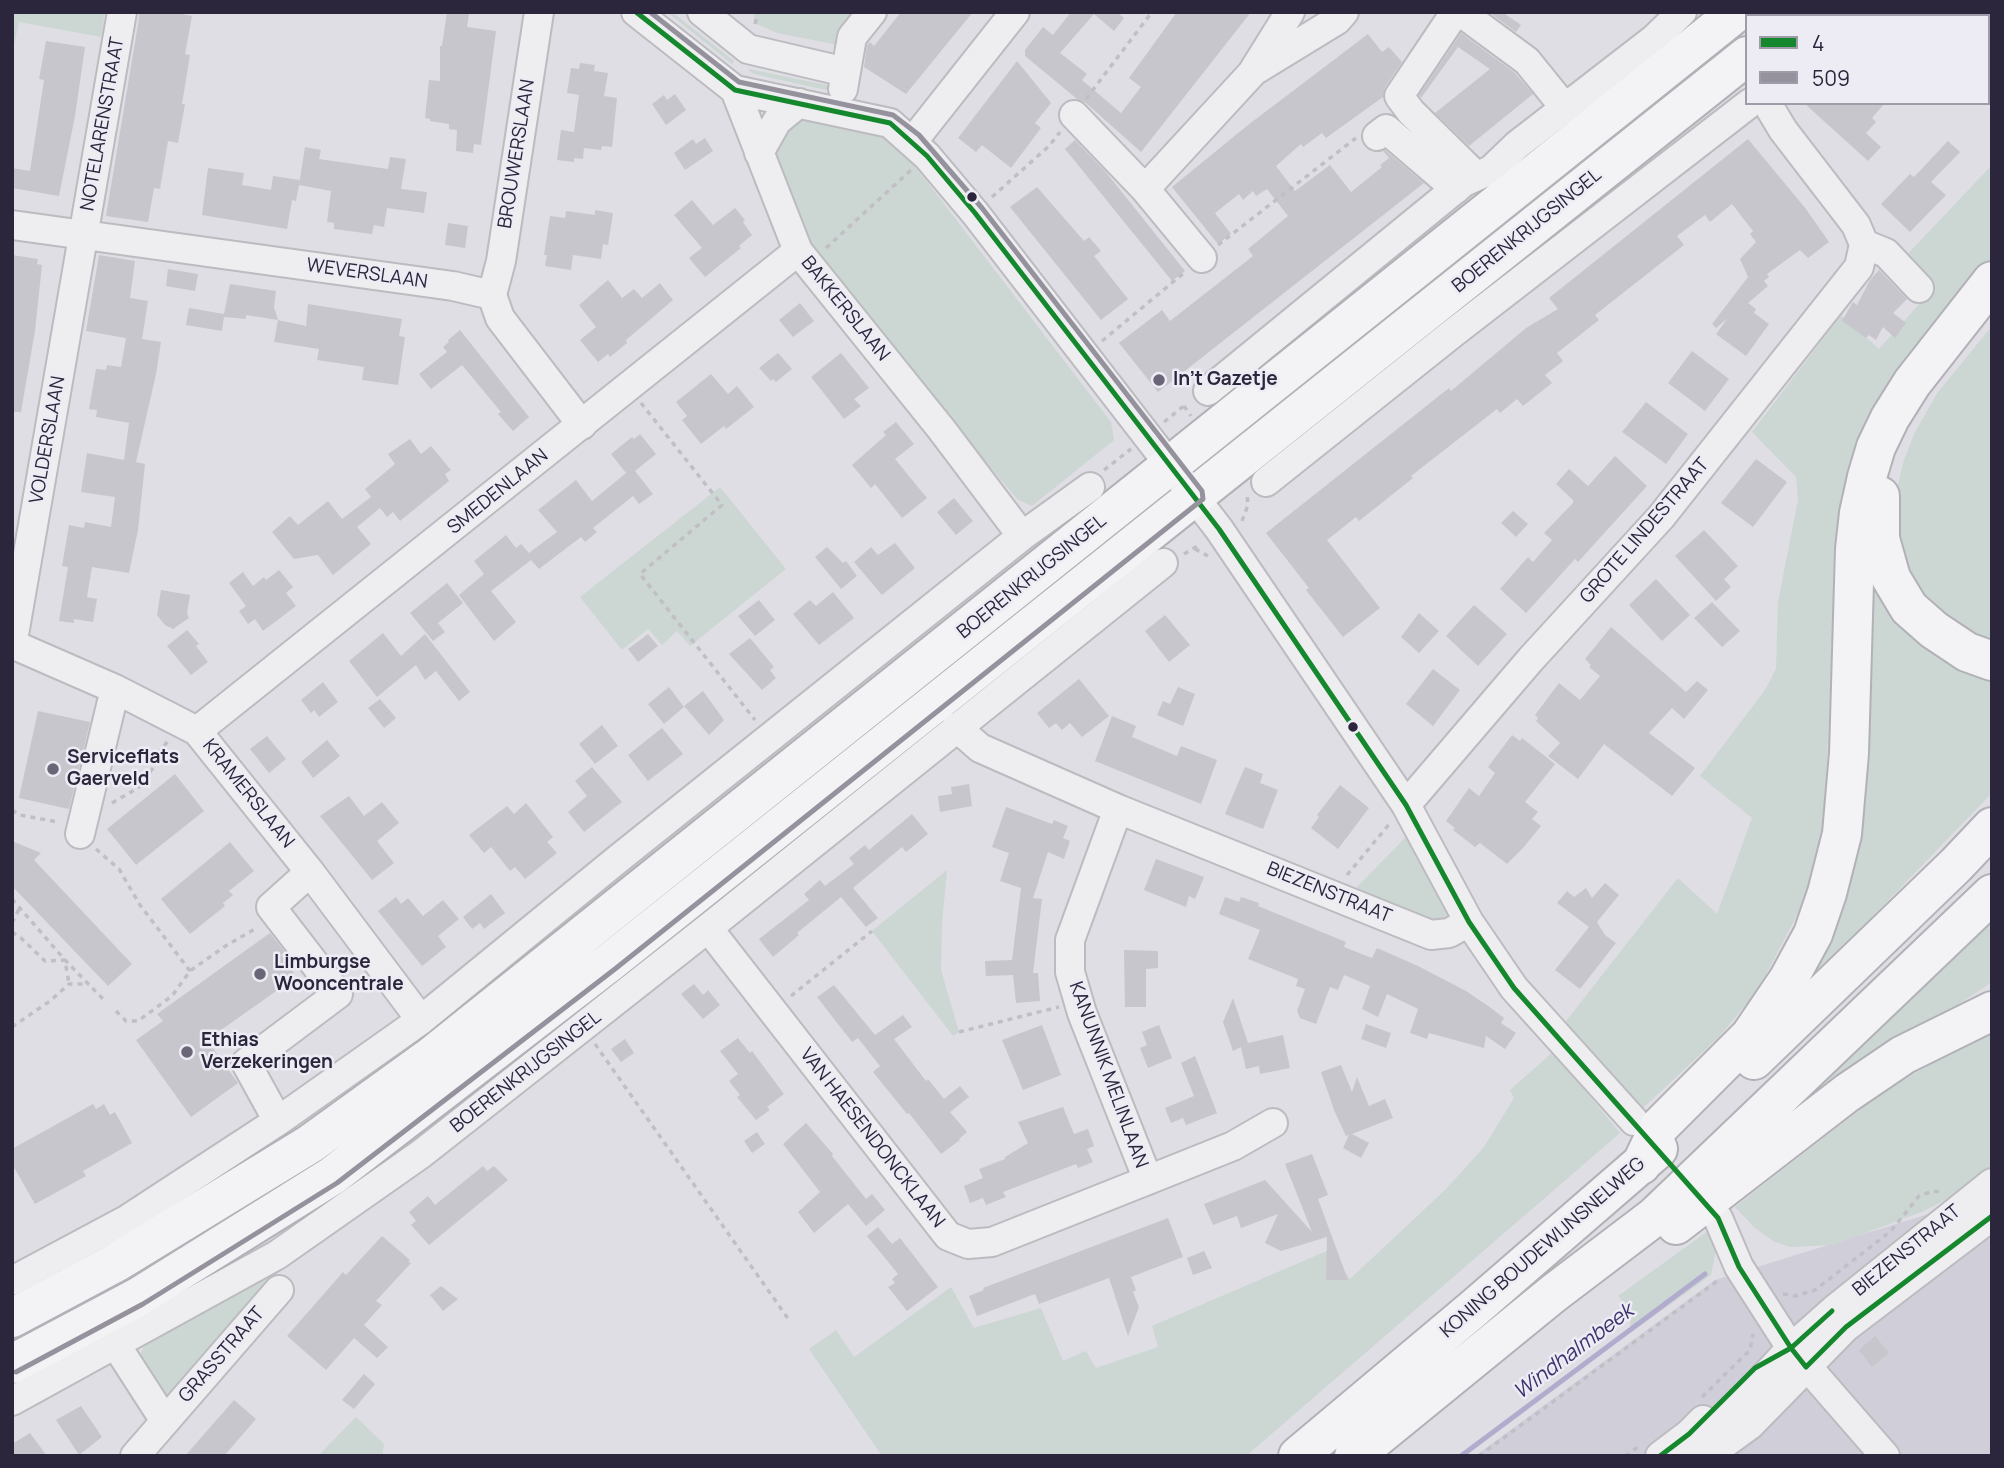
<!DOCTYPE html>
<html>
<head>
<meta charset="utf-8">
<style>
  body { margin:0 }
  #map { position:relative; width:2004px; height:1468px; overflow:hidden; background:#dfdee4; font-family:Manrope,sans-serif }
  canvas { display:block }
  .frame { position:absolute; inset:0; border:14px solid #2b263c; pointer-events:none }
  .legend { position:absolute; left:1745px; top:14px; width:245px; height:91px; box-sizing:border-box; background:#edebf4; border:2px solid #9f9caa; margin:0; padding:9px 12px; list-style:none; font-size:21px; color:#2b263c }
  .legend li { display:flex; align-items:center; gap:14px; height:35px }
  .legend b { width:35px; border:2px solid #9f9caa }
</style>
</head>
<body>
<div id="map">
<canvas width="2004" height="1468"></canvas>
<div class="frame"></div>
<ul class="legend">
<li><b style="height:9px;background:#15882e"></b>4</li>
<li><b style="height:9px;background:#95929e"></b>509</li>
</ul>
</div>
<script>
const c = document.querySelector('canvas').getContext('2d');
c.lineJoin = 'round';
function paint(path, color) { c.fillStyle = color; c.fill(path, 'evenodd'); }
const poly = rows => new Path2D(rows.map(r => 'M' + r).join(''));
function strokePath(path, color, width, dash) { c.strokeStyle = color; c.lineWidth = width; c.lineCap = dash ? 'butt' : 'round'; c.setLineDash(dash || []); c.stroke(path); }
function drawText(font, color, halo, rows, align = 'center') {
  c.font = font + ' Manrope,sans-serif'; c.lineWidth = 5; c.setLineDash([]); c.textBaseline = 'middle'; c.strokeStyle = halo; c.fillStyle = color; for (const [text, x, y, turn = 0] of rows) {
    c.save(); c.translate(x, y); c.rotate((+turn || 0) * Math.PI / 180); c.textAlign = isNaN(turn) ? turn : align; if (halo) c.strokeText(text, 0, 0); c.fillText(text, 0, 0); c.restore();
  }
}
const built = poly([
  [1951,1207,1985,1238,1992,1240,1992,1456,1475,1456,1715,1280]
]);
const green = poly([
  [12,12,105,12,101,37,19,22,12,54],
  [667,12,672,12,734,61,732,64],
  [753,12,850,12,844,46,777,33,755,23],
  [749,69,836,87,835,92,754,74,749,71],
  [808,114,887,133,928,183,1111,422,1114,440,1032,506,1018,500,965,437,789,215,771,157,781,129],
  [1992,165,1992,264,1839,538,1834,594,1825,811,1810,890,1758,990,1719,1037,1643,1108,1563,1025,1678,878,1717,914,1752,818,1700,776,1765,690,1776,669,1778,602,1798,500,1796,477,1752,432,1841,315,1879,349,1930,292,1901,261],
  [1992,326,1992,641,1966,632,1941,618,1902,571,1893,505,1904,460,1915,432,1938,392],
  [720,487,786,569,690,646,677,631,662,645,648,629,622,650,580,597],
  [1866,529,1880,572,1992,670,1992,793,1820,971,1810,963],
  [1408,835,1451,917,1432,929,1355,889],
  [947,870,942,923,941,970,959,1032,953,1036,872,931],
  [1992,921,1992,982,1771,1130,1876,1031],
  [1992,1030,1992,1175,1924,1211,1834,1245,1790,1247,1773,1241,1754,1227,1735,1207,1885,1090],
  [1553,1052,1620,1133,1246,1456,882,1456,809,1349,836,1330,854,1357,951,1287,974,1328,1041,1308,1063,1361,1086,1351,1096,1368,1158,1347,1152,1326,1329,1250,1350,1279,1446,1189,1484,1147,1514,1098,1510,1090],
  [1708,1231,1717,1245,1711,1275,1629,1334,1631,1319,1626,1305,1618,1296],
  [263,1274,272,1277,273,1283,169,1400,141,1360,141,1352,145,1346,150,1340],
  [356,1417,384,1444,382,1456,318,1456]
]);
const stream = poly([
  [1461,1456,1705,1274]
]);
const building = poly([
  [140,12,172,12,192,16,185,54,190,55,182,104,185,104,178,143,168,141,160,189,154,188,148,222,106,216],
  [447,12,469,14,467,27,496,31,481,145,474,144,473,153,456,151,457,130,449,129,449,124,430,121,430,119,425,118,429,80,440,81,440,46,442,46],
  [901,12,973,12,906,94,864,67,867,45,870,42,874,46],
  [1071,12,1117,12,1124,18,1114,31,1094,14,1060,53,1087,74,1082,80,1121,113,1141,87,1129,78,1177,12,1251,12,1141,152,1086,103,1077,99,1025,56,1025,50,1043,27,1053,35],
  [1489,12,1502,12,1521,25,1516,32],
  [1461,33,1515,73,1533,94,1469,146,1435,113,1490,69,1458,47,1421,98,1419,95],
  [1368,34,1382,52,1389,47,1402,62,1385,87,1383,97,1326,138,1322,133,1303,147,1301,144,1276,166,1295,191,1330,165,1351,192,1382,167,1380,165,1389,158,1383,151,1385,150,1424,183,1158,392,1119,343,1162,310,1170,321,1253,256,1248,249,1288,216,1267,189,1256,196,1253,191,1243,200,1239,194,1215,213,1231,234,1218,244,1172,187,1248,125],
  [46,41,85,47,75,116,59,196,12,188,12,168,30,171,44,80,39,79],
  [1017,61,1051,103,1035,123,1041,128,1011,168,982,145,976,152,958,138],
  [580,63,595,65,594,71,608,73,604,96,617,98,612,147,602,146,601,150,584,148,583,159,574,158,574,162,557,160,561,130,574,132,579,95,567,93,571,68,579,69],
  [675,94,686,110,666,125,652,104,664,95,667,100],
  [1804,103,1885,103,1872,118,1876,122,1866,133,1881,147,1868,161],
  [705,138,713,151,685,170,674,153,693,139,696,144],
  [1748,139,1806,209,1829,242,1808,258,1800,250,1767,274,1769,277,1764,281,1768,286,1748,303,1756,309,1754,313,1769,324,1746,356,1716,334,1727,319,1716,328,1712,324,1748,277,1740,259,1756,242,1750,234,1753,231,1732,204,1710,222,1705,215,1677,236,1684,245,1595,315,1599,320,1557,353,1563,361,1545,375,1552,383,1523,406,1517,399,1500,413,1497,409,1411,476,1413,478,1359,521,1356,517,1327,540,1380,608,1343,637,1306,590,1309,588,1266,533,1449,388,1451,391,1526,328,1558,309,1549,298],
  [1075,140,1105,171,1185,271,1172,281,1065,149],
  [1948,141,1960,152,1931,182,1946,195,1910,232,1881,204,1910,174,1914,177],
  [305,147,321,150,319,159,388,169,390,157,406,159,401,189,427,192,424,213,387,208,384,227,374,225,372,234,334,229,334,223,327,222,331,191,299,185],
  [208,168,244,173,242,185,271,190,273,176,300,180,296,201,292,200,287,229,202,215],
  [1037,187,1084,241,1089,237,1101,251,1094,256,1128,299,1101,320,1010,207],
  [692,200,713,225,735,208,745,220,743,222,752,235,739,246,741,248,705,277,689,258,702,248,674,215],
  [595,210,613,213,608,245,603,244,601,259,573,255,571,270,545,266,547,255,544,255,550,216,565,218,566,211,595,215],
  [448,223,468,226,465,248,445,245],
  [12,255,38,259,37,264,42,265,35,331,21,412,12,412],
  [99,255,135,261,130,298,148,301,142,339,161,342,156,374,136,462,145,464,138,530,129,573,92,567,87,597,97,599,93,622,74,619,74,623,59,621,68,567,62,566,69,525,84,528,85,522,111,527,115,497,81,492,87,453,124,460,129,423,96,417,97,410,89,409,96,369,106,370,107,365,121,367,126,338,86,331],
  [168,269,198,274,195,291,166,286],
  [1879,270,1907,299,1893,313,1906,323,1895,338,1883,327,1876,340,1869,335,1866,338,1842,321,1853,302,1857,305,1870,280],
  [608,280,622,298,634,289,642,298,660,283,673,300,626,340,627,343,610,357,608,354,598,362,580,340,596,327,579,305],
  [230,284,276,291,274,307,278,320,306,326,308,304,402,319,399,336,405,337,398,385,362,380,364,367,317,360,319,349,274,342,278,320,246,315,246,319,224,317,222,331,186,325,189,308,224,314],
  [800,303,814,321,793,337,779,320],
  [460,330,529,417,513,431,498,414,501,412,462,365,431,389,419,374,447,352,443,347,449,342,448,340],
  [1692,351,1729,379,1705,411,1668,383],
  [778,353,792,369,776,382,773,379,771,381,759,368],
  [841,353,869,388,854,399,861,406,844,419,811,377],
  [711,374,728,394,737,386,754,407,726,429,724,426,701,444,682,420,687,416,676,402],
  [1646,402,1688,434,1666,464,1622,432],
  [896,422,914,444,895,459,927,498,902,518,875,484,871,488,852,465,886,435,883,432],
  [640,434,656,454,635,471,653,494,639,504,633,496,593,528,597,532,585,542,581,537,539,569,531,560,491,591,516,622,494,641,459,595,484,574,474,561,506,535,516,548,521,544,529,553,557,532,538,510,576,480,592,501,626,473,611,454,632,437,634,439],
  [410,439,421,454,431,446,451,470,445,474,449,481,400,521,393,512,387,517,380,508,357,527,371,544,333,575,318,555,294,559,272,532,290,516,298,525,328,501,342,519,371,497,365,489,395,464,388,454],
  [1615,456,1647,486,1578,562,1575,559,1526,613,1500,589,1528,557,1533,562,1552,540,1544,533,1573,503,1573,500,1556,484,1569,469,1588,486],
  [1756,459,1787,482,1753,527,1721,503],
  [954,498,973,521,956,535,937,512],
  [1513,511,1528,524,1516,537,1501,523],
  [1704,530,1738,566,1724,579,1731,587,1716,601,1675,556],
  [895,543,915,568,882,595,854,562,871,547,878,555],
  [827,547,843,563,846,561,857,576,841,589,815,557],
  [279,570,293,587,286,593,296,606,263,631,255,619,248,624,239,611,246,606,229,583,243,572,253,586,264,577,266,580],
  [1656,579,1690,615,1662,641,1629,605],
  [447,583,463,603,438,623,445,632,433,641,410,613],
  [161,590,190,595,187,613,189,618,173,629,165,625,157,615],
  [833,592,854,618,819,645,793,614,810,600,816,606],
  [759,600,775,620,755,636,738,616],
  [1712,602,1740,631,1722,647,1694,618],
  [1474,605,1507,634,1478,666,1446,636],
  [1419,613,1439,631,1419,653,1401,637],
  [1165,615,1190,645,1169,662,1145,631],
  [1611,627,1686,692,1697,681,1708,690,1684,719,1672,708,1649,733,1695,768,1672,796,1604,744,1578,779,1548,756,1560,743,1536,721,1538,718,1535,715,1559,683,1580,700,1600,676,1589,667,1591,665,1585,659],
  [187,630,199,644,196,646,208,662,191,675,167,646],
  [383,633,401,656,425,634,470,692,459,701,436,671,425,680,416,665,377,697,349,661],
  [648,634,658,646,638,662,628,649],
  [750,638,774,667,770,670,776,678,762,690,729,654],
  [1433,669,1460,690,1433,726,1406,704],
  [1079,679,1109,716,1082,737,1070,723,1062,730,1056,723,1049,728,1037,713],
  [323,682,338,702,319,717,314,710,311,713,301,700],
  [669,687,684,707,664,724,648,704],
  [1178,687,1195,694,1183,726,1157,715,1163,701,1170,704],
  [703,691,724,720,709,735,684,706],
  [380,699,396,718,384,728,368,708],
  [38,711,90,722,69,809,19,798],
  [1112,716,1136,726,1132,737,1177,756,1181,746,1217,760,1201,804,1095,761],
  [602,725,618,746,595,764,579,744],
  [662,728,683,754,648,781,628,755],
  [1512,735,1520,741,1522,738,1555,764,1525,802,1538,812,1532,819,1541,826,1523,848,1507,864,1480,843,1475,847,1453,830,1455,828,1446,821,1469,788,1479,796,1495,773,1488,767],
  [267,736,286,759,269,773,250,749],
  [327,740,340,756,313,778,301,762],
  [592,767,622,802,584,832,568,812,587,796,575,781],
  [1245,767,1263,774,1260,783,1278,790,1263,829,1225,814],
  [175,774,204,811,136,865,107,829],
  [969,784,972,806,940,812,938,796,952,794,951,787],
  [1340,785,1369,808,1338,849,1311,828,1319,817,1317,815],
  [349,796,364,816,382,802,399,823,377,841,394,863,372,880,320,816],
  [526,803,553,837,547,842,557,853,525,879,515,867,510,871,491,847,484,853,469,835,507,806,514,814],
  [1006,807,1052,824,1054,820,1068,826,1063,838,1070,841,1064,859,1048,852,1033,898,1042,899,1033,973,1038,973,1040,1001,1016,1003,1013,975,986,976,985,961,1012,960,1021,888,1000,881,1009,853,992,847],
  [912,814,928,834,906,852,902,847,853,888,878,918,866,927,841,897,797,933,799,935,773,957,759,939,809,900,804,894,820,880,825,886,854,864,849,858,865,845,869,850],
  [12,841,41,853,34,860,132,964,108,986,12,886],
  [230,842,254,871,229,891,233,895,223,903,225,906,190,934,161,899],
  [1156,859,1204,877,1195,899,1189,896,1186,907,1144,890],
  [1605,883,1619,895,1597,922,1605,935,1616,943,1580,989,1555,970,1589,927,1557,903,1567,891,1574,897,1586,888,1592,898],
  [491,894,505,913,484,929,480,923,472,929,463,917],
  [396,897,401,904,408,898,423,916,443,900,459,919,438,936,446,947,422,966,378,911],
  [1225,897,1239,902,1241,897,1259,903,1258,906,1346,942,1344,947,1372,958,1377,948,1418,966,1466,991,1491,1008,1504,1018,1501,1023,1516,1033,1505,1049,1486,1036,1484,1048,1429,1033,1427,1039,1410,1033,1418,1009,1387,994,1378,1017,1362,1009,1370,986,1344,975,1338,990,1330,987,1316,1024,1300,1018,1297,1011,1305,989,1296,986,1298,979,1248,959,1260,930,1219,914],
  [270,933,285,952,281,955,294,973,283,980,286,984,207,1040,238,1083,191,1117,136,1040,163,1021,157,1014],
  [1124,950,1158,951,1158,968,1146,969,1146,1007,1125,1007],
  [694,984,703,995,708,990,720,1005,703,1019,681,994],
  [834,985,875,1035,903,1015,912,1027,894,1039,926,1081,928,1079,944,1099,960,1086,969,1097,950,1112,967,1132,959,1139,960,1140,941,1154,909,1113,907,1114,873,1072,880,1066,858,1038,852,1042,817,997],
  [1233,998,1248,1043,1283,1035,1290,1068,1260,1074,1259,1066,1246,1069,1241,1047,1233,1051,1223,1022],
  [1366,1024,1391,1033,1386,1048,1361,1039],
  [1042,1025,1061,1075,1023,1090,1002,1040],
  [1159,1025,1172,1058,1148,1068,1140,1048,1147,1045,1142,1032],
  [738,1038,750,1053,752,1051,784,1094,767,1107,770,1110,756,1120,737,1097,740,1095,729,1081,738,1074,720,1051],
  [625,1039,634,1053,621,1062,611,1049],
  [1195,1056,1217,1113,1186,1125,1183,1118,1171,1123,1165,1108,1194,1096,1181,1063],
  [1341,1065,1352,1092,1357,1077,1369,1106,1385,1099,1393,1118,1352,1134,1369,1143,1361,1158,1343,1148,1349,1135,1346,1136,1334,1110,1321,1072],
  [93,1104,96,1109,104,1104,110,1115,115,1112,132,1143,83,1171,86,1176,35,1204,12,1164,12,1149],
  [1063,1107,1074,1134,1088,1129,1094,1146,1087,1149,1093,1162,1078,1168,1076,1164,1003,1192,1006,1197,986,1205,983,1198,970,1203,964,1186,983,1178,979,1169,1005,1159,1005,1157,1028,1143,1018,1122],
  [806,1123,833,1154,832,1156,866,1199,872,1194,885,1210,866,1226,848,1204,814,1233,798,1212,820,1192,783,1144],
  [757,1132,765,1144,752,1153,744,1141],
  [1312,1154,1328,1195,1318,1199,1348,1280,1326,1280,1327,1237,1281,1251,1265,1243,1278,1214,1241,1228,1237,1216,1213,1225,1204,1204,1265,1180,1312,1232,1285,1164],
  [483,1166,487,1171,494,1166,508,1180,429,1245,411,1225,416,1221,409,1212,428,1196,435,1205],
  [1168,1218,1183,1257,1131,1277,1136,1290,1133,1292,1139,1307,1128,1336,1109,1278,1039,1304,1035,1294,977,1316,969,1296,984,1290,983,1288],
  [878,1227,892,1244,900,1238,938,1287,907,1311,888,1287,895,1283,892,1279,898,1274,867,1236],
  [382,1236,410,1260,408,1261,411,1263,376,1301,382,1305,364,1325,388,1347,377,1358,354,1338,326,1370,287,1336,343,1272,346,1275],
  [1204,1251,1212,1268,1193,1275,1187,1258],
  [441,1286,458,1299,443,1311,430,1295],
  [1875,1336,1889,1353,1872,1367,1859,1350],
  [364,1374,375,1384,354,1409,342,1400],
  [234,1400,256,1419,224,1456,185,1456],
  [81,1406,102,1437,79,1455,56,1420],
  [30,1433,47,1456,12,1456,12,1444]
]);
const path = poly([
  [755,24,758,12],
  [1086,99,1152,12],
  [992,197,1049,146,1060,132],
  [1218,245,1356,138],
  [826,248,911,170],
  [1102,341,1185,272],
  [641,403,722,505,640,574,755,720],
  [1184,406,1191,416],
  [1164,422,1185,405],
  [1104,470,1131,449],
  [1242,521,1248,505,1247,495],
  [1195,549,1208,556],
  [1184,554,1201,544],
  [112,803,138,788,153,768,160,751,168,741],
  [12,810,20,815,58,822],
  [96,849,119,869,140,905,190,971],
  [1347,875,1391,822],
  [12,899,65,960,103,999],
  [12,923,20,907],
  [12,932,21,938,45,961,65,960,69,984],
  [791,996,872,931],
  [116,1011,126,1021,138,1021,172,996,190,971,224,947,258,927],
  [12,1027,50,1001,69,984,89,984],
  [959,1032,1059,1007],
  [595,1044,789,1320],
  [1783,1294,1795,1296,1815,1290,1891,1231,1919,1196,1933,1191,1942,1192],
  [1702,1397,1750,1350,1753,1334],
  [1479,1456,1720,1279],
  [1625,1456,1638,1447]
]);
const minor = poly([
  [636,12,735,90,798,251,942,430,1022,536],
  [702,12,748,49,846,72],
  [1870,16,1873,12],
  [1257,69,1337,20,1344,12],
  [843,89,852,37,872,12],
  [735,90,890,123,927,156,975,213,1219,529,1406,805,1469,922,1514,988,1634,1121],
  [1074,115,1145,189,1202,258],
  [1377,136,1386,129,1456,189],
  [913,141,1015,12],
  [759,153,777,121,799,103],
  [1476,176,1411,112,1399,96,1454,14,1466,16,1527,61,1565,108],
  [1145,189,1252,73,1290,12],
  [12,225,453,286,492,295,500,318,582,425],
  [1864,244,1886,253,1919,288],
  [492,295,501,261,539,12],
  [1208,391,1464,182,1491,170,1517,145,1654,39,1682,12],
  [1266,482,1453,333,1750,103],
  [12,644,115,689,197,731,310,872,421,1020],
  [12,646,122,12],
  [956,727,980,748,1118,809,1431,935,1449,933,1469,922],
  [197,731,798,251],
  [1406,805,1531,659,1661,517,1859,267,1864,244,1856,225,1783,130,1771,110],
  [1118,809,1070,940,1070,972,1082,1013,1148,1180],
  [80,834,115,689],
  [708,928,948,1236,968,1244,992,1242,1148,1180,1233,1146,1273,1123],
  [278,1121,246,1063,338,994,271,907,310,872],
  [1718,1218,1739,1267,1791,1348,1885,1456],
  [12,1281,128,1219,278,1121,421,1020,618,859,1022,536,1090,487],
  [116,1345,165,1421],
  [12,1401,277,1255,421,1154,708,928,1163,563],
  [1707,1453,1717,1449,1750,1425,1846,1327,1992,1216],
  [135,1456,279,1290],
  [1660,1456,1689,1434,1703,1420],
  [1691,1456,1791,1348,1835,1309,1992,1183]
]);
const highway = poly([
  [1794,16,1798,12],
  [1880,496,1880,539,1891,578,1909,608,1934,630,1967,652,1992,661],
  [1754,1060,1956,865,1992,827],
  [1641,1165,1659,1127,1750,1036,1788,980,1813,934,1827,893,1842,834,1849,753,1855,549,1859,513,1867,477,1876,447,1890,418,1912,383,1992,281],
  [1676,1225,1847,1093,1903,1055,1992,1011],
  [12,1318,117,1262,310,1144,429,1058,1737,12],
  [12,1364,138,1297,332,1176,610,962,1747,56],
  [1298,1456,1472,1310,1658,1149],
  [1354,1456,1554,1293,1654,1217,1992,894]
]);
const bus1 = poly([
  [636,12,735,90,890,123,927,156,975,213,1219,529,1406,805,1469,922,1514,988,1718,1218,1739,1267,1791,1348,1806,1367,1846,1327,1992,1216],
  [1660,1456,1689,1434,1755,1368,1791,1348,1832,1311]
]);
const bus2 = poly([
  [16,1372,143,1304,337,1183,615,969,1203,499,1202,491,982,208,919,135,893,115,739,82,650,12]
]);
const markers = [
  [972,197,6,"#2b263c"],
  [1159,380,7,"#6a6677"],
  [1353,727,6,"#2b263c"],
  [53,769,7,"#6a6677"],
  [260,974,7,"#6a6677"],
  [187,1052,7,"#6a6677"]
];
const streetNames = [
  ["NOTELARENSTRAAT",103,124,-80],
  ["BROUWERSLAAN",517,154,-81],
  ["BOERENKRIJGSINGEL",1527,231,-39],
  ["WEVERSLAAN",367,274,8],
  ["BAKKERSLAAN",845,309,51],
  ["VOLDERSLAAN",48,440,-80],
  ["SMEDENLAAN",498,492,-39],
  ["GROTE LINDESTRAAT",1645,531,-49],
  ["BOERENKRIJGSINGEL",1032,577,-39],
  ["KRAMERSLAAN",248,794,51],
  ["BIEZENSTRAAT",1329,893,22],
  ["BOERENKRIJGSINGEL",526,1072,-38],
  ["KANUNNIK MELINLAAN",1108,1075,70],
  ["VAN HAESENDONCKLAAN",872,1138,52],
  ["KONING BOUDEWIJNSNELWEG",1543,1248,-41],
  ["BIEZENSTRAAT",1907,1251,-39],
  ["GRASSTRAAT",222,1355,-49]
];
const poiNames = [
  ["In't Gazetje",1173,380],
  ["Serviceflats",67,758],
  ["Gaerveld",67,780],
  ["Limburgse",274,963],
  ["Wooncentrale",274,985],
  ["Ethias",201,1041],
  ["Verzekeringen",201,1063]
];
const waterNames = [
  ["Windhalmbeek",1574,1352,-37]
];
paint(built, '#d0ced8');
paint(green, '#ccd6d2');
strokePath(stream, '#b1acce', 5);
paint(building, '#c7c6cc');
strokePath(minor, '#bcbbc0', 32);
strokePath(highway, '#b2b1b8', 42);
strokePath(path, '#c0bfc5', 3.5, [5, 5]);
strokePath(minor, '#eeeef0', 28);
strokePath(highway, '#f3f2f4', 38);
strokePath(bus1, '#15882e', 5);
strokePath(bus2, '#95929e', 5);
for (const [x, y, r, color] of markers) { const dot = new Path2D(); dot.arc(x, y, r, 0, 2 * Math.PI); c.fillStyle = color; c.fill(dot); strokePath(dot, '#edebf4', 2.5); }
drawText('19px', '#2b263c', '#edebf4', streetNames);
drawText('bold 19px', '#2b263c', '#edebf4', poiNames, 'left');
drawText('italic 21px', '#3b326e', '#edebf4', waterNames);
</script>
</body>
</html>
